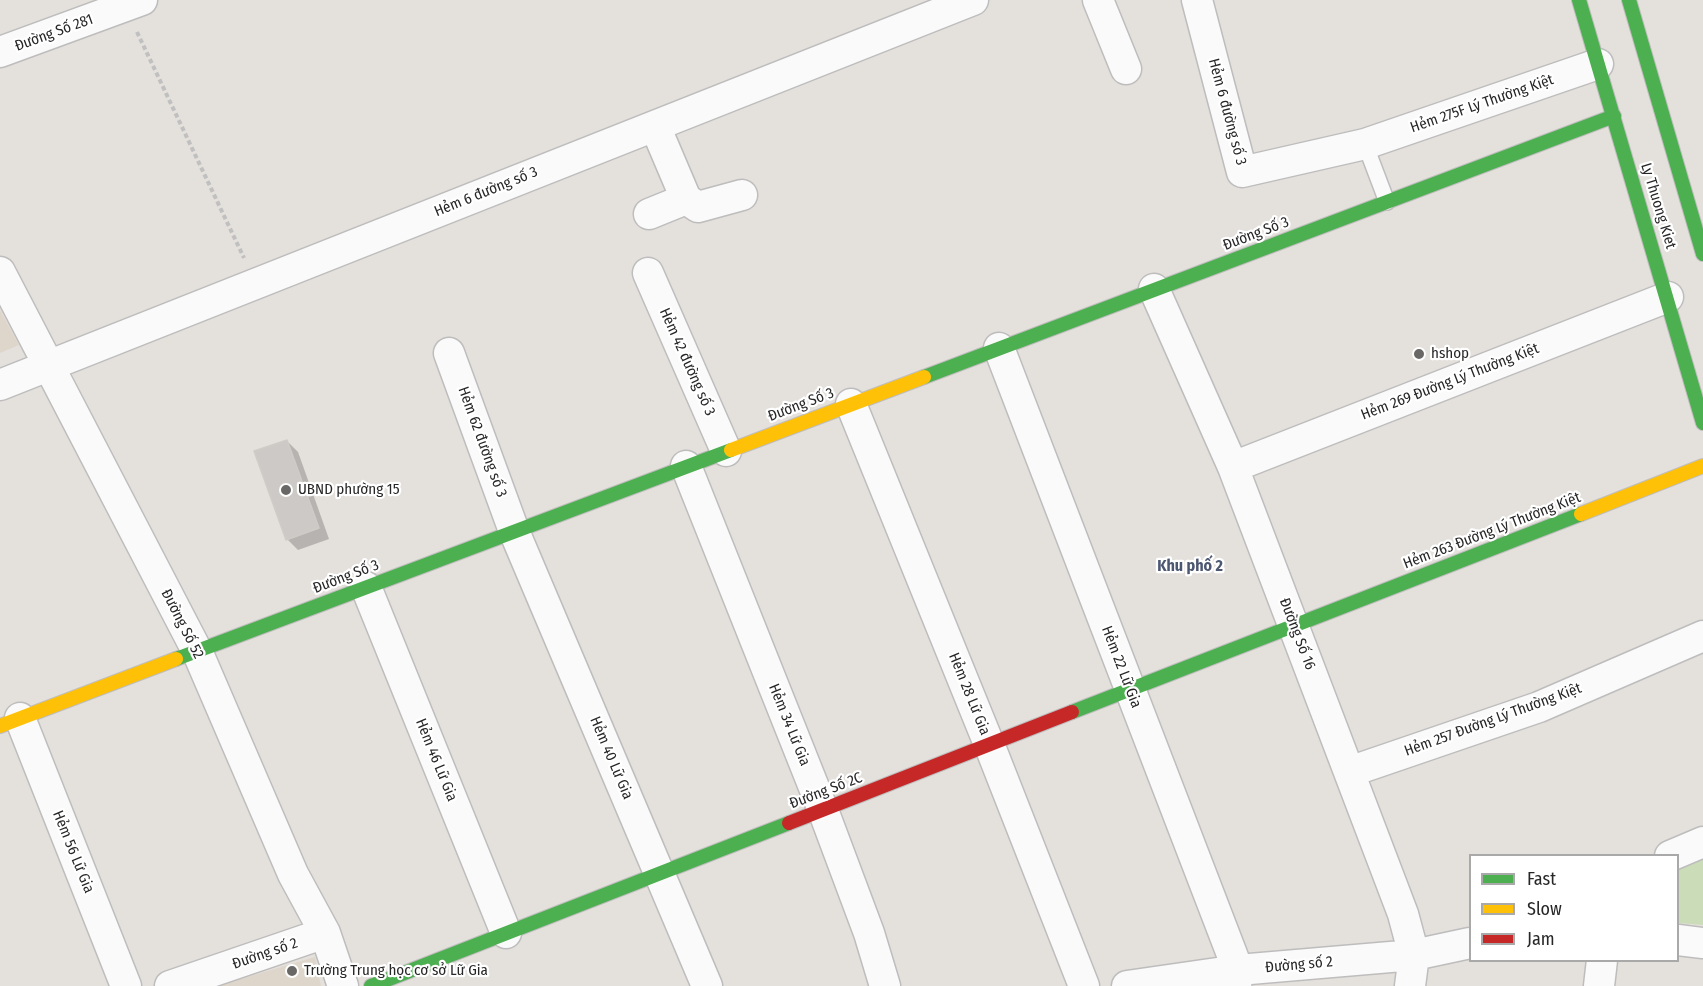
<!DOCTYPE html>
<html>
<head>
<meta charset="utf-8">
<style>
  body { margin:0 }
  #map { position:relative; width:1703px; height:986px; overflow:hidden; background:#e4e0dc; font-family:"Fira Sans Condensed",sans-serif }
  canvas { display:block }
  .legend { position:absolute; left:1469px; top:854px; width:210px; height:108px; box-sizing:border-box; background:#fff; border:2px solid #a9a9a9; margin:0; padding:8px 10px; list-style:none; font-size:18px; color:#272727 }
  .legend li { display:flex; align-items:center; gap:12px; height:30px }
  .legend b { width:30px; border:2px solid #a9a9a9 }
</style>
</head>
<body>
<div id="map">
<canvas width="1703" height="986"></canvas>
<ul class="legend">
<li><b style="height:8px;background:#4caf50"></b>Fast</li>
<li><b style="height:8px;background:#ffc107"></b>Slow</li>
<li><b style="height:8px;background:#c62828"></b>Jam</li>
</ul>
</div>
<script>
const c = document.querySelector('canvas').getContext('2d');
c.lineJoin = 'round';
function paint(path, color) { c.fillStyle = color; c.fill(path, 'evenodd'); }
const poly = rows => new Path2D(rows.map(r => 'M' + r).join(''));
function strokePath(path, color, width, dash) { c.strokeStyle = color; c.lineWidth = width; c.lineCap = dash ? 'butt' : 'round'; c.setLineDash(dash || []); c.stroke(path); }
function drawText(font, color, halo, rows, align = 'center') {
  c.font = font + ' "Fira Sans Condensed",sans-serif'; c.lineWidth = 4.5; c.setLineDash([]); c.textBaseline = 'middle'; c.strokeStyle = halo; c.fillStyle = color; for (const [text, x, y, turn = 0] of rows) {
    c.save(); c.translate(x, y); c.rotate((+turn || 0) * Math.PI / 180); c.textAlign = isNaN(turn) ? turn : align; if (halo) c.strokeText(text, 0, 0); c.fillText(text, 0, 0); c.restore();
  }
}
const education = poly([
  [0,310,19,345,0,353],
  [315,957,321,986,217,986]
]);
const green = poly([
  [1703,858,1703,925,1678,923,1678,869]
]);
const shadow = poly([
  [287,441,298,452,329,539,298,550,287,539]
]);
const building = poly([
  [287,440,319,528,286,540,254,451,287,440]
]);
const path = poly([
  [137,32,244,258]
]);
const lane = poly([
  [1365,144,1387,202]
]);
const street = poly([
  [1098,0,1126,69],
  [1197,0,1242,172,1365,144,1598,64],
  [0,52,142,0],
  [655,126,686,199],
  [649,214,686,199,698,207,742,195],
  [0,272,197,651,293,874,325,933,343,986],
  [648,273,726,451],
  [1154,289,1233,467,1403,914,1414,955,1410,986],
  [999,348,1238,970,1236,986],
  [449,353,514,531,707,986],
  [0,385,973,0],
  [851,404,989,744,1084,986],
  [686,466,823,810,869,933,885,986],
  [1233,467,1668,297],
  [366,587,506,933],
  [20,718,126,986],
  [1349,772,1539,707,1703,636],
  [1670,856,1703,842],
  [1678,940,1703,943],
  [170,986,325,933],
  [1127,986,1238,970,1414,955,1470,943],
  [1599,986,1602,960]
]);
const fast = poly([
  [1579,0,1703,423],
  [1629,0,1703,254],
  [924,377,1614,116],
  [176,659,731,450],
  [1072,712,1581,514],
  [371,986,789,823]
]);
const slow = poly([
  [731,450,924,377],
  [1581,514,1703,466],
  [0,726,176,659]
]);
const jam = poly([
  [789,823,1072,712]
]);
const markers = [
  [1419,354,6,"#696866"],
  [286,490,6,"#696866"],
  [292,971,6,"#696866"]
];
const streetNames = [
  ["Đường Số 281",54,33,-20],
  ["Hẻm 275F Lý Thường Kiệt",1482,104,-19],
  ["Hẻm 6 đường số 3",1227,112,75],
  ["Hẻm 6 đường số 3",486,192,-22],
  ["Ly Thuong Kiet",1658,206,73],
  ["Đường Số 3",1256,234,-21],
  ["Hẻm 42 đường số 3",687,362,66],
  ["Hẻm 269 Đường Lý Thường Kiệt",1450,382,-21],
  ["Đường Số 3",801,405,-21],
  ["Hẻm 62 đường số 3",482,442,70],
  ["Hẻm 263 Đường Lý Thường Kiệt",1492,531,-21],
  ["Đường Số 3",346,577,-21],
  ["Đường Số 52",182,624,63],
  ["Đường Số 16",1297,634,69],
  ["Hẻm 22 Lữ Gia",1121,667,69],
  ["Hẻm 28 Lữ Gia",969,694,68],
  ["Hẻm 257 Đường Lý Thường Kiệt",1493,720,-20],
  ["Hẻm 34 Lữ Gia",789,725,68],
  ["Hẻm 40 Lữ Gia",611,758,67],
  ["Hẻm 46 Lữ Gia",436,760,68],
  ["Đường Số 2C",826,791,-21],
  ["Hẻm 56 Lữ Gia",73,852,68],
  ["Đường số 2",265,954,-19],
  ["Đường số 2",1299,965,-5]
];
const poiNames = [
  ["hshop",1431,354],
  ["UBND phường 15",298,490],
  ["Trường Trung học cơ sở Lữ Gia",304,971]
];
const neighbourhoodNames = [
  ["Khu phố 2",1190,567]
];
paint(education, '#dfd6cb');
paint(green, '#cbddb8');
paint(shadow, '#0003');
paint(building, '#ccc9c6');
strokePath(building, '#cfccc8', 1.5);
strokePath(lane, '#bebdbd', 18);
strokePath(street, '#bebdbd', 33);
strokePath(fast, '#bebdbd', 16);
strokePath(slow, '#bebdbd', 16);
strokePath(jam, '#bebdbd', 16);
strokePath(path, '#c1c0c0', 4, [4.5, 3]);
strokePath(lane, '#fbfafa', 15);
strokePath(street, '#fbfafa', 30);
strokePath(fast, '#4caf50', 14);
strokePath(slow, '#ffc107', 14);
strokePath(jam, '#c62828', 14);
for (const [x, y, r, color] of markers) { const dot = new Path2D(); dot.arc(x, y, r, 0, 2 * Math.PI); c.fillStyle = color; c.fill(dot); strokePath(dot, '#fff', 2); }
drawText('15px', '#272727', '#fff', streetNames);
drawText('15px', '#272727', '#fff', poiNames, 'left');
drawText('bold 16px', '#4c5772', '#fff', neighbourhoodNames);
</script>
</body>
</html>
